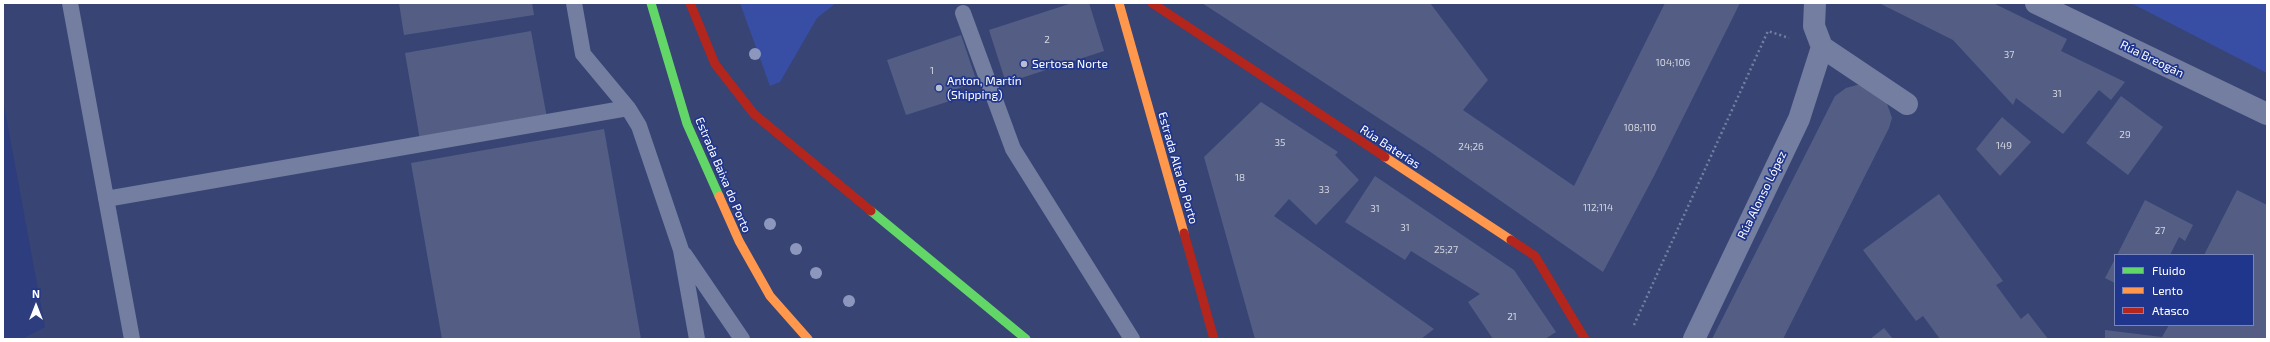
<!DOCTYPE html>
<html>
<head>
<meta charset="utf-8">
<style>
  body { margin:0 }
  #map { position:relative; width:2270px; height:342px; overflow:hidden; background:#384474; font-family:"Exo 2",sans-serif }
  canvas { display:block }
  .frame { position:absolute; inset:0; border:4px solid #fff; pointer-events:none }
  .legend { position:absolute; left:2114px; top:254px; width:140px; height:72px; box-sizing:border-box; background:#20358c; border:1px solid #7986ba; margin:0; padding:5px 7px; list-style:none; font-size:12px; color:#fff }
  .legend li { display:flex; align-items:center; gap:8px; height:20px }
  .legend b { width:20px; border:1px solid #7986ba }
  .north { position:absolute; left:16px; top:286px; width:40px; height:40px; -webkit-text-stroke:3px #20358c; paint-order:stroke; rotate:0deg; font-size:11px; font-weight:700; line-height:16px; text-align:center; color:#fff }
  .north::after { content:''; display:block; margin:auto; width:14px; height:18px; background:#fff; clip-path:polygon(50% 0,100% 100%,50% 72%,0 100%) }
</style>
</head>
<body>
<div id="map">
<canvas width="2270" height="342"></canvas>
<div class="frame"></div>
<ul class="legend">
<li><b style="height:5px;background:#63d668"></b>Fluido</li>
<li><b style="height:5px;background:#ff974d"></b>Lento</li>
<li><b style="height:5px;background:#b3261e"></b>Atasco</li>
</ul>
<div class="north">N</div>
</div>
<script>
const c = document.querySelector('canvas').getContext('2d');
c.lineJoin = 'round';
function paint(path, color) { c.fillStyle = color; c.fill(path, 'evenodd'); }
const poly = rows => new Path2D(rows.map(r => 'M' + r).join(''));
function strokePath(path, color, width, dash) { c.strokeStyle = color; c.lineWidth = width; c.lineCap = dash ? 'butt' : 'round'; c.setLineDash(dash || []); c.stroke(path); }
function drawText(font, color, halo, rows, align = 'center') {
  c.font = font + ' "Exo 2",sans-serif'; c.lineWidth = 3.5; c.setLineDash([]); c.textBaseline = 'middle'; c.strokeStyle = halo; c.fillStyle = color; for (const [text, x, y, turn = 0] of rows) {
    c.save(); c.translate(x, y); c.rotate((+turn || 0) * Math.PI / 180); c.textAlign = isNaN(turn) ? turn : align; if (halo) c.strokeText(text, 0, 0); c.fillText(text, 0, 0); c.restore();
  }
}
const green = poly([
  [740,3,836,3,817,18,780,82,770,86],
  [2131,3,2267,3,2267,73]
]);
const water = poly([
  [3,100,45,327,22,339,3,339]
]);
const building = poly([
  [399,3,532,3,534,15,404,35],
  [1072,3,1089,3,1104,51,1006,83,989,30],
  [1202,3,1430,3,1488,80,1463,110,1574,186,1665,3,1740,3,1654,176,1603,272,1429,151],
  [1879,3,1993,3,2067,39,2061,51,2125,82,2111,100,2099,90,2063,134,2016,98,2013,105,1953,40],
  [531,31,547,118,420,140,405,53],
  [961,35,977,82,947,92,950,101,906,115,887,60],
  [1857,85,1868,85,1885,98,1892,118,1889,128,1783,339,1712,339,1835,96,1846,88],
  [2121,96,2163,127,2128,175,2086,143],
  [1261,102,1338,152,1335,155,1359,180,1316,225,1289,199,1274,216,1434,329,1421,339,1255,339,1204,157],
  [2002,117,2031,142,2000,176,1976,149],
  [604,129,641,339,442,339,411,163],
  [1375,176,1514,270,1556,332,1545,339,1493,339,1468,302,1480,294,1411,251,1405,260,1345,222],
  [2237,190,2267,205,2267,339,2105,339,2105,330,2162,337,2169,325,2253,325,2253,255,2204,255],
  [1939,194,2003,281,1996,285,2021,319,2028,313,2048,339,1940,339,1923,316,1916,321,1863,250],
  [2145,200,2193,225,2185,241,2179,237,2170,255,2117,255],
  [2115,259,2115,283,2105,278],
  [1884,328,1893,339,1870,339]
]);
const path = poly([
  [1634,325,1768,31,1789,38]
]);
const lane = poly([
  [70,3,132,339],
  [574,3,583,54,628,108,639,126,681,250,697,339],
  [963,13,1013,149,1132,339],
  [106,199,628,108],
  [684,254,742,339]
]);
const street = poly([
  [1815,3,1814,26,1822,47,1907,104],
  [2036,3,2267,114],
  [1694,339,1799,119,1822,47]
]);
const fast = poly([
  [651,3,687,124,719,196],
  [871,211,1026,339]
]);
const slow = poly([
  [1119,3,1184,233],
  [1385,157,1511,240],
  [719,196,739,241,770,296,808,339]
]);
const jam = poly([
  [690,3,715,64,754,114,871,211],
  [1152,3,1385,157],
  [1184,233,1214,339],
  [1511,240,1535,256,1585,339]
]);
const trees = [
  [755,54],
  [770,224],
  [796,249],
  [816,273],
  [849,301]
];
const markers = [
  [1024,64,4,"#b9bece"],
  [939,88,4,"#b9bece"]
];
const numberNames = [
  ["2",1047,40],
  ["37",2009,55],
  ["104;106",1673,63],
  ["1",932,71],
  ["31",2057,94],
  ["108;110",1640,128],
  ["29",2125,135],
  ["35",1280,143],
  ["149",2004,146],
  ["24;26",1471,147],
  ["18",1240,178],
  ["33",1324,190],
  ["112;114",1598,208],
  ["31",1375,209],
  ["31",1405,228],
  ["27",2160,231],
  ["25;27",1446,250],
  ["21",1512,317]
];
const streetNames = [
  ["Rúa Breogán",2152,59,26],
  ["Rúa Baterías",1390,147,33],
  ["Estrada Alta do Porto",1178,168,74],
  ["Estrada Baixa do Porto",723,175,67],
  ["Rúa Alonso López",1762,195,-64]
];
const poiNames = [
  ["Sertosa Norte",1032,64],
  ["Anton, Martín",947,81],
  ["(Shipping)",947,95]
];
paint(green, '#384ea4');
paint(water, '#2e3d7d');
paint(building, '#545e84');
strokePath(path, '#747ea0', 2.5, [2, 3]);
strokePath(lane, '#747ea0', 16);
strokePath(street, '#747ea0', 22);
strokePath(fast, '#63d668', 9);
strokePath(slow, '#ff974d', 9);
strokePath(jam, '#b3261e', 9);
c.fillStyle = '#8d97bd';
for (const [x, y] of trees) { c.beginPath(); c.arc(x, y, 6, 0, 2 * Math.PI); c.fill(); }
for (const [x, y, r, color] of markers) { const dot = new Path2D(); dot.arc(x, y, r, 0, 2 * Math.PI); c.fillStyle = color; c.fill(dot); strokePath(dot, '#20358c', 1.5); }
drawText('10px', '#d4d7e0', null, numberNames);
drawText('12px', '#fff', '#20358c', streetNames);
drawText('12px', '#fff', '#20358c', poiNames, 'left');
</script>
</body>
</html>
